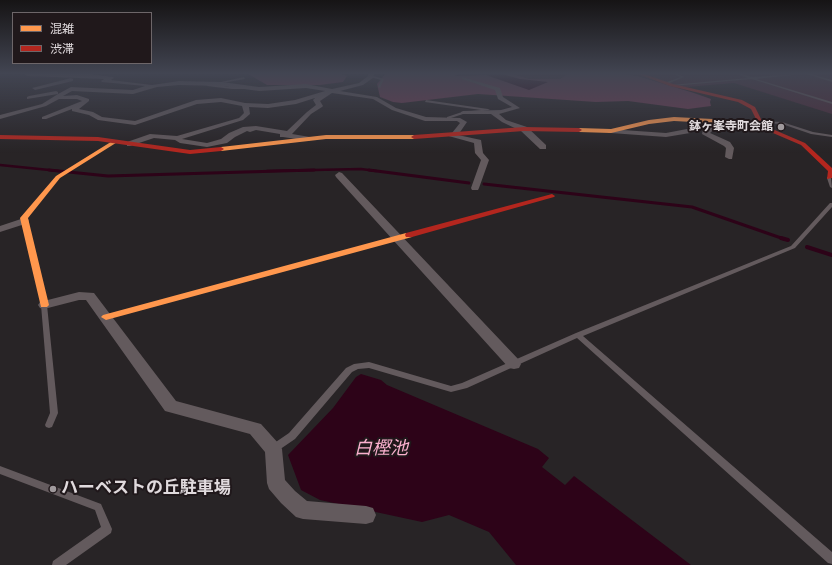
<!DOCTYPE html>
<html>
<head>
<meta charset="utf-8">
<style>
  body { margin:0 }
  #map { position:relative; width:832px; height:565px; overflow:hidden; background:#282426; font-family:"Titillium Web","Noto Sans JP",sans-serif }
  canvas { display:block }
  .legend { position:absolute; left:12px; top:12px; width:140px; height:52px; box-sizing:border-box; background:#20181b; border:1px solid #6d6669; margin:0; padding:5px 7px; list-style:none; font-size:12px; color:#e0dadd }
  .legend li { display:flex; align-items:center; gap:8px; height:20px }
  .legend b { width:20px; border:1px solid #6d6669 }
</style>
</head>
<body>
<div id="map">
<canvas width="832" height="565"></canvas>
<ul class="legend">
<li><b style="height:5px;background:#ff974d"></b>混雑</li>
<li><b style="height:5px;background:#b3261e"></b>渋滞</li>
</ul>
</div>
<script>
const c = document.querySelector('canvas').getContext('2d');
c.lineJoin = 'round';
function paint(path, color) { c.fillStyle = color; c.fill(path, 'evenodd'); }
const poly = rows => new Path2D(rows.map(r => 'M' + r).join(''));
function strokePath(path, color, width, dash) { c.strokeStyle = color; c.lineWidth = width; c.lineCap = dash ? 'butt' : 'round'; c.setLineDash(dash || []); c.stroke(path); }
function drawText(font, color, halo, rows, align = 'center') {
  c.font = font + ' "Titillium Web","Noto Sans JP",sans-serif'; c.lineWidth = 4; c.setLineDash([]); c.textBaseline = 'middle'; c.strokeStyle = halo; c.fillStyle = color; for (const [text, x, y, turn = 0] of rows) {
    c.save(); c.translate(x, y); c.rotate((+turn || 0) * Math.PI / 180); c.textAlign = isNaN(turn) ? turn : align; if (halo) c.strokeText(text, 0, 0); c.fillText(text, 0, 0); c.restore();
  }
}
const green = poly([
  [513,74,567,74,560,79,530,79],
  [624,74,832,74,832,114,734,83,676,88,638,76]
]);
const forest = poly([
  [248,74,341,74,347,76,343,82,320,85,267,85],
  [385,74,513,74,530,79,560,79,567,74,624,74,638,76,694,93,711,99,710,102,711,106,688,109,628,101,596,102,478,94,402,103,393,102,380,97,377,84]
]);
const water = poly([
  [458,74,502,74,520,79,548,82,529,90,486,75,455,76],
  [361,374,381,380,387,385,538,449,549,458,542,467,565,485,574,476,691,565,516,565,489,532,449,515,422,522,320,500,301,490,288,455,333,408,356,377]
]);
const streamFar2 = poly([
  [0,165,59,171],
  [267,171,361,169,376,171]
]);
const streamFar1 = poly([
  [49,170,108,176,314,170],
  [369,170,469,183],
  [484,184,692,207,784,239]
]);
const stream = poly([
  [781,238,788,240],
  [807,247,832,255]
]);
const lane = poly([
  [674,74,677,74,684,77,667,84,667,82,681,77,674,74],
  [738,74,742,74,752,77,801,74,756,79,832,102,832,104,752,79,672,86,671,85,748,78,738,74],
  [807,74,811,74,832,80,832,82,807,74],
  [370,75,384,79,380,88,378,87,381,80,370,77,370,75],
  [244,77,245,79,222,83,221,82,244,77],
  [208,84,232,87,248,87,249,88,248,89,232,89,207,86,208,84],
  [426,100,488,109,490,110,463,114,448,119,447,119,447,117,462,112,481,110,425,102,426,100],
  [761,121,782,122,813,132,832,135,832,137,811,134,782,124,760,123,760,121,761,121],
  [827,177,831,178,832,188,830,187,827,178,827,177],
  [830,203,832,203,832,207,795,248,583,336,832,552,832,564,828,563,577,338,467,388,451,392,369,368,358,369,352,372,295,439,276,452,273,453,270,452,269,449,270,446,289,433,346,368,354,364,369,362,451,386,462,383,576,333,791,246,830,203],
  [44,303,47,305,58,413,52,427,49,428,46,427,45,425,50,413,41,305,44,303],
  [0,466,101,504,112,529,111,533,66,565,52,565,53,561,101,527,95,510,0,474,0,466]
]);
const street = poly([
  [24,74,91,74,113,77,114,78,111,80,152,85,179,81,222,82,259,87,306,84,332,89,359,83,368,76,368,74,374,74,373,78,363,85,340,91,377,97,396,108,426,117,460,118,467,122,458,135,481,140,483,153,489,160,479,188,478,190,472,190,471,188,481,160,475,153,474,143,445,135,446,133,452,133,460,123,457,121,425,121,392,110,373,99,332,93,320,101,323,106,322,107,311,114,292,134,310,137,310,141,283,137,280,137,280,134,256,130,250,132,247,131,235,137,227,143,207,147,180,143,175,140,154,138,130,146,127,146,127,142,150,134,177,136,239,118,244,113,242,106,221,102,197,104,135,125,98,120,89,115,72,111,72,109,46,119,42,119,42,117,82,101,77,99,59,99,46,106,0,119,0,115,42,104,58,94,27,99,27,97,29,96,56,91,58,92,58,94,71,87,133,90,145,86,102,82,101,81,104,79,27,76,24,74],
  [179,85,222,86,259,91,306,88,325,91,295,100,268,104,245,103,221,98,196,100,135,121,102,117,93,112,79,109,89,101,89,99,77,95,63,96,72,91,133,94,157,87,179,85],
  [315,98,313,100,316,105,307,112,287,131,256,126,243,127,229,133,221,139,207,143,182,139,243,120,250,114,249,107,268,108,296,104,315,98],
  [462,77,500,88,503,97,520,108,499,114,506,120,527,127,546,145,546,149,540,149,521,131,502,122,491,114,461,114,461,112,463,111,501,110,512,107,498,99,495,90,462,79,462,77],
  [71,78,73,79,73,81,35,90,32,88,71,78],
  [717,120,722,121,710,133,730,142,734,148,732,159,729,159,725,157,726,148,724,146,702,134,703,129,717,120],
  [608,129,666,133,687,129,691,131,690,133,666,137,611,133,608,133,608,129],
  [339,172,342,173,519,360,521,364,519,368,514,369,509,368,336,177,335,175,339,172],
  [24,218,28,219,29,221,28,223,0,232,0,226,24,218],
  [79,292,94,293,176,401,261,424,279,444,282,449,285,480,295,491,307,501,366,506,373,508,376,515,373,522,366,524,303,519,296,517,281,503,269,489,267,483,265,452,250,434,165,411,86,300,79,300,44,309,40,308,38,305,40,302,79,292]
]);
const slow = poly([
  [674,117,751,121,761,120,764,122,751,125,674,121,649,124,611,133,579,132,576,130,579,128,611,129,649,120,674,117],
  [326,135,414,135,417,137,414,139,326,139,221,151,218,149,221,147,326,135],
  [114,140,119,141,60,178,28,218,49,305,47,307,41,307,20,218,56,176,114,140],
  [406,233,412,233,413,235,412,237,106,320,101,317,103,315,406,233]
]);
const jam = poly([
  [638,74,644,74,673,84,742,100,755,107,763,123,770,128,805,143,832,168,832,178,827,179,828,171,801,145,766,130,759,125,751,109,738,102,670,86,638,74],
  [524,127,579,128,582,130,579,132,524,131,414,139,411,137,414,135,524,127],
  [0,135,98,137,190,150,221,147,224,149,221,151,190,154,98,141,0,139,0,135],
  [552,194,555,196,554,197,412,237,406,237,405,235,406,233,552,194]
]);
const markers = [
  [781,127,4,"#a09a9d"],
  [53,489,4,"#a09a9d"]
];
const farPoinames = [
  ["鉢ヶ峯寺町会館",773,127]
];
const nearPoinames = [
  ["ハーベストの丘駐車場",61,489]
];
const nearWaternames = [
  ["白樫池",381,450]
];
paint(green, '#4b2a39');
paint(forest, '#6f3b52');
paint(water, '#2d0318');
strokePath(streamFar2, '#2d0318', 2.5);
strokePath(streamFar1, '#2d0318', 3);
strokePath(stream, '#2d0318', 4);
paint(lane, '#635a5d');
paint(street, '#635a5d');
paint(slow, '#ff974d');
paint(jam, '#b3261e');
const sky = c.createLinearGradient(0, 0, 0, 153);
sky.addColorStop(0, '#161415');
sky.addColorStop(0.48, '#424552');
sky.addColorStop(1, '#42455200');
c.fillStyle = sky;
c.fillRect(0, 0, 832, 153);
for (const [x, y, r, color] of markers) { const dot = new Path2D(); dot.arc(x, y, r, 0, 2 * Math.PI); c.fillStyle = color; c.fill(dot); strokePath(dot, '#20181b', 1.5); }
drawText('bold 12px', '#e0dadd', '#20181b', farPoinames, 'right');
drawText('bold 17px', '#e0dadd', '#20181b', nearPoinames, 'left');
drawText('italic 18px', '#fab0ce', '#20181b', nearWaternames);
</script>
</body>
</html>
